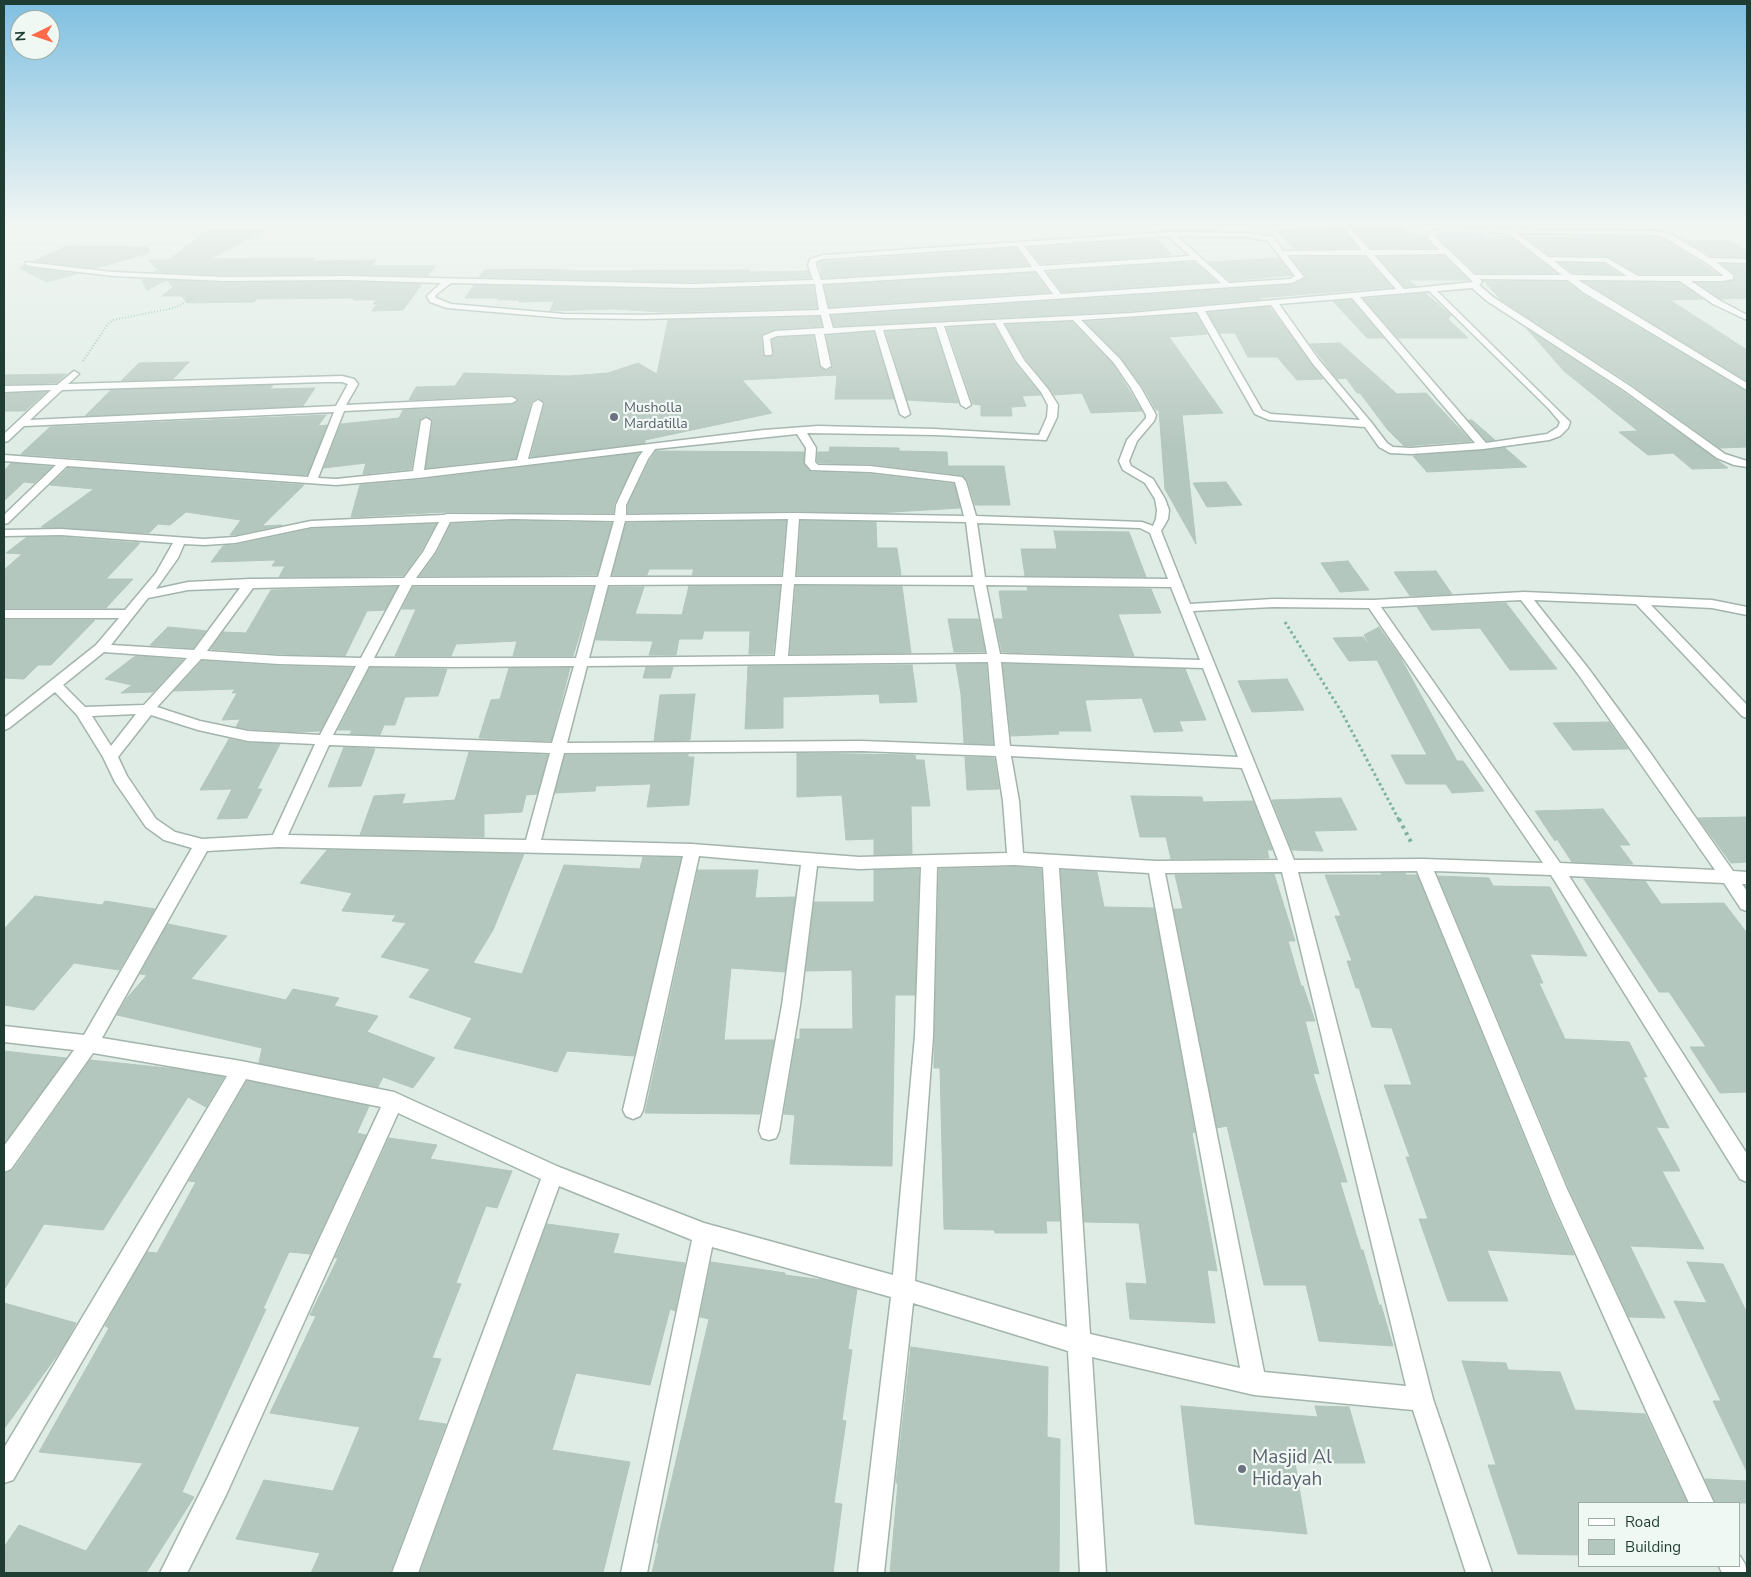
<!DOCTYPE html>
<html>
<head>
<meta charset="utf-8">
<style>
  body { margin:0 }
  #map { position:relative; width:1751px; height:1577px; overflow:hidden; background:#dfece5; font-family:"Nunito Sans",sans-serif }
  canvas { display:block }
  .frame { position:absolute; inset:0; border:5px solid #1f3d33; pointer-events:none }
  .legend { position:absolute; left:1578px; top:1502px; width:162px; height:65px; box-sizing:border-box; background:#f0f8f3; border:1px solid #9cada6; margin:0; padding:6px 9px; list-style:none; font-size:15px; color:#1f3d33 }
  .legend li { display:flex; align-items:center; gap:10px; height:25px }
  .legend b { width:25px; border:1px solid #9cada6 }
  .north { position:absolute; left:10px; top:10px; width:50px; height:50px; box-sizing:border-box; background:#f0f8f3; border:1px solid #9cada6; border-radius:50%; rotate:266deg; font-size:14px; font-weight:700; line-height:20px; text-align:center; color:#1f3d33 }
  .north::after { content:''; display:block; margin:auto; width:18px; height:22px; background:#ff6a4a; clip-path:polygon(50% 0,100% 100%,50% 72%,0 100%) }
</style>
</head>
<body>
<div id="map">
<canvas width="1751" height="1577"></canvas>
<div class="frame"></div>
<ul class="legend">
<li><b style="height:6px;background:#fff"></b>Road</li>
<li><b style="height:14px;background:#b4c7be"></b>Building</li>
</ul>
<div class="north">N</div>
</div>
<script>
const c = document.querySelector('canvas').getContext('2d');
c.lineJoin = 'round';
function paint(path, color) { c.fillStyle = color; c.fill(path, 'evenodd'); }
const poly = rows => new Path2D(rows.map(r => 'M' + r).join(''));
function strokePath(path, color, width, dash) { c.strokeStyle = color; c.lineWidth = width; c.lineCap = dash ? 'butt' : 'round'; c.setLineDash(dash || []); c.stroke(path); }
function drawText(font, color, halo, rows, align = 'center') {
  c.font = font + ' "Nunito Sans",sans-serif'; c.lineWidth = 4.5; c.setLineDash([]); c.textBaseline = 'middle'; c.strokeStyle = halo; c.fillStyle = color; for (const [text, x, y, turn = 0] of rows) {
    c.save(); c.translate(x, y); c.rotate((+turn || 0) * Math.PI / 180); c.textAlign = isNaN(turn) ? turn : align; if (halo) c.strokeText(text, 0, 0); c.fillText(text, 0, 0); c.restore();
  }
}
const building = poly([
  [1357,224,1402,224,1410,234,1427,236,1429,242,1435,248,1371,248,1352,227,1359,226,1357,224],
  [1340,227,1358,248,1295,249,1275,230,1340,227],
  [208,229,267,230,210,259,315,258,312,261,376,260,372,266,435,266,428,276,346,274,224,275,154,272,157,269,148,260,169,260,208,229],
  [1483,235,1486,237,1509,236,1557,273,1476,273,1438,237,1439,235,1483,235],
  [1524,236,1656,237,1667,241,1718,274,1638,274,1607,256,1549,255,1524,236],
  [1157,239,1172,255,1041,264,1028,248,1157,239],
  [1686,241,1732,241,1747,251,1747,257,1711,256,1686,241],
  [68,246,148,247,149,253,96,268,34,261,68,246],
  [1016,248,1029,265,822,278,819,262,1016,248],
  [1444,256,1469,280,1408,280,1416,286,1405,287,1378,257,1444,256],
  [1303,257,1365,257,1392,287,1259,298,1261,299,1131,311,834,326,831,316,1292,285,1306,277,1292,258,1303,257],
  [1279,258,1292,275,1230,281,1209,262,1279,258],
  [1180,263,1195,263,1216,281,1062,292,1047,272,1180,263],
  [1560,263,1604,264,1620,274,1573,273,1560,263],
  [1722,264,1747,265,1747,298,1720,299,1697,283,1723,283,1734,280,1734,274,1722,264],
  [24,266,29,268,77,274,47,282,19,268,24,266],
  [526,269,569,270,569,271,750,270,749,272,808,271,810,278,692,282,479,277,484,270,526,269],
  [1035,273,1049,292,829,307,824,286,1035,273],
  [144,279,167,280,147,290,142,281,144,279],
  [167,280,224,283,346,282,422,284,403,310,372,311,377,304,373,304,377,300,353,300,355,298,257,299,254,302,188,303,181,296,162,296,173,287,167,280],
  [1484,281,1567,282,1582,294,1747,392,1747,447,1720,448,1631,384,1501,300,1484,281],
  [1585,282,1679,283,1703,299,1670,300,1747,350,1747,381,1585,282],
  [474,285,692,290,813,286,817,308,661,312,615,309,550,311,554,301,519,302,520,300,498,300,499,298,465,298,474,285],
  [1425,293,1451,315,1448,319,1468,338,1398,338,1364,299,1425,293],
  [1351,300,1384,338,1367,338,1333,301,1351,300],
  [1269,307,1273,312,1323,379,1297,380,1277,357,1248,357,1235,333,1220,333,1208,313,1269,307],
  [1196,314,1207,334,1169,337,1223,413,1182,415,1196,544,1165,489,1159,410,1156,410,1143,387,1121,358,1085,322,1196,314],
  [820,317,822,326,775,329,762,334,764,356,773,356,772,340,777,338,813,336,819,366,827,371,833,366,826,336,874,332,894,399,835,399,837,375,742,380,772,413,645,440,645,443,531,457,545,403,537,398,531,402,516,458,426,468,433,421,425,416,419,421,411,469,363,474,366,463,324,468,341,424,399,418,403,410,512,405,519,401,512,395,409,400,416,387,455,386,464,373,569,376,608,373,638,363,657,374,668,320,820,317],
  [1072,322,1113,364,1142,411,1091,413,1082,393,1054,395,1026,359,1006,325,1072,322],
  [994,325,1014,362,1041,395,1022,396,1026,406,1011,407,1012,416,981,416,981,405,973,404,947,328,994,325],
  [935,329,958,403,907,400,886,332,935,329],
  [1527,329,1623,392,1728,468,1692,469,1673,453,1648,455,1619,432,1638,431,1564,371,1527,329],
  [1340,343,1397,394,1426,393,1471,441,1404,446,1387,429,1360,393,1357,393,1346,378,1337,379,1310,344,1340,343],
  [189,362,173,379,121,381,139,363,189,362],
  [66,374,56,383,4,384,4,375,66,374],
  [273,385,270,389,315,388,303,406,85,416,111,390,273,385],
  [46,392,25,411,4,411,4,394,46,392],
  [326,415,318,426,327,425,307,475,21,454,50,427,326,415],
  [1468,420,1472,420,1495,440,1487,441,1468,420],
  [830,447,899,448,899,451,947,452,948,466,1004,466,1010,505,975,505,968,481,962,475,870,464,819,463,817,461,818,452,829,452,830,447],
  [1505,448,1527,467,1427,472,1413,456,1505,448],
  [656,451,804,452,804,464,811,472,870,474,954,484,960,508,876,513,794,511,628,513,628,505,650,460,656,451],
  [639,453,614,504,613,513,447,512,351,517,360,485,418,480,639,453],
  [11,463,52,467,34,483,24,482,4,501,4,471,11,463],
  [68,468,304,485,262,526,282,525,235,535,230,535,241,520,186,512,170,525,158,524,149,533,41,527,94,489,50,485,68,468],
  [1226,482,1242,505,1207,507,1193,483,1226,482],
  [512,521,612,523,597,575,420,576,437,553,451,524,512,521],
  [786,521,781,575,692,575,694,569,649,569,647,575,612,575,626,523,786,521],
  [801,521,876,522,877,548,897,548,901,575,797,575,801,521],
  [436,524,421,551,403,576,279,577,285,566,272,566,276,560,211,562,223,546,235,545,311,529,436,524],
  [1054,531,1129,532,1146,577,1025,576,1021,549,1057,549,1054,531],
  [27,537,61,537,140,543,106,579,133,579,106,608,4,608,4,570,22,554,6,553,27,537],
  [1348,561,1369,590,1340,592,1321,563,1348,561],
  [1436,571,1452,594,1410,596,1394,572,1436,571],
  [689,586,780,586,773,654,749,654,750,631,704,631,702,639,679,639,676,655,649,655,653,641,596,640,609,587,644,587,635,614,682,615,689,586],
  [796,586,902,586,911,653,790,654,796,586],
  [397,587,385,610,367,611,345,656,279,654,211,649,223,632,246,633,271,590,397,587],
  [413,587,594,587,573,656,513,656,517,641,456,644,451,656,395,656,416,609,402,609,413,587],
  [1027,587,1151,589,1161,613,1118,614,1134,656,1002,652,995,619,1003,619,999,591,1028,591,1027,587],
  [1506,603,1557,669,1510,670,1480,628,1432,630,1417,607,1506,603],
  [948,619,978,619,985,652,954,652,948,619],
  [4,620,95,620,51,665,38,665,24,679,4,678,4,620],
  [168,627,199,630,206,631,193,648,150,645,168,627],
  [1379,627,1400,657,1457,761,1463,761,1484,791,1452,793,1446,784,1406,784,1391,755,1427,755,1377,660,1349,661,1333,638,1363,637,1372,649,1364,635,1379,627],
  [139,656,183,660,153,692,121,693,132,685,105,679,134,657,139,656],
  [202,661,279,666,353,668,320,731,299,732,248,729,236,727,240,719,222,720,237,693,232,693,235,689,174,691,202,661],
  [956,664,986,664,993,744,964,743,961,694,956,664],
  [1003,664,1185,669,1206,720,1179,721,1183,731,1154,732,1142,698,1085,700,1091,731,1058,731,1059,734,1011,736,1003,664],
  [912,665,917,702,880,703,879,694,783,697,783,728,745,729,748,666,912,665],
  [646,667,673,667,670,678,643,678,646,667],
  [370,668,447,669,438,696,405,697,395,725,384,725,380,735,350,734,352,730,338,730,370,668],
  [509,668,570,668,551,741,479,738,491,700,500,699,509,668],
  [1287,679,1304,710,1252,712,1238,681,1287,679],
  [695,694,690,740,654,741,660,695,695,694],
  [1609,722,1628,749,1573,750,1553,723,1609,722],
  [229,739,248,743,280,744,257,789,262,789,247,818,217,819,232,789,200,790,229,739],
  [344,747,375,749,361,786,328,787,344,747],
  [469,752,548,755,537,794,526,795,522,812,484,814,484,837,360,835,374,796,405,794,402,804,455,800,469,752],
  [797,753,915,755,916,760,924,760,930,806,911,806,912,854,874,855,874,839,846,840,842,795,797,797,797,753],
  [688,754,688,757,694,757,689,805,647,807,651,784,596,786,595,791,555,793,565,755,688,754],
  [965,757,994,758,999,789,967,790,965,757],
  [1131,796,1202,797,1203,802,1253,801,1272,850,1267,850,1269,858,1171,859,1166,837,1140,837,1131,796],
  [1341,798,1357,830,1314,831,1323,851,1292,850,1272,800,1341,798],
  [1603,809,1630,845,1619,845,1633,864,1572,862,1557,839,1555,841,1535,811,1603,809],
  [1747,817,1747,862,1731,863,1698,818,1747,817],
  [327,850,524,854,493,930,473,963,522,974,564,865,640,869,643,857,681,858,634,1056,567,1051,557,1072,454,1048,472,1018,409,997,430,969,381,957,406,923,392,921,396,915,342,911,352,893,300,883,327,850],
  [1015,867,1041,869,1060,1221,1046,1221,1047,1233,995,1233,994,1230,944,1229,940,1068,934,1068,934,1051,939,869,1015,867],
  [919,869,915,995,895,995,892,1166,790,1164,795,1115,784,1114,796,1039,800,1039,800,1029,853,1029,852,970,806,971,814,902,874,902,874,870,919,869],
  [698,870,758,870,755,898,795,897,785,972,731,968,724,1040,774,1040,760,1114,645,1113,698,870],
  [1061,870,1097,872,1104,907,1154,908,1195,1132,1192,1133,1217,1271,1207,1270,1215,1323,1130,1319,1126,1283,1147,1284,1139,1223,1084,1222,1061,870],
  [1381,873,1405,873,1406,875,1417,875,1551,1204,1574,1255,1487,1250,1508,1301,1448,1301,1419,1219,1428,1219,1406,1157,1410,1157,1384,1085,1412,1085,1392,1028,1372,1027,1359,988,1356,988,1347,961,1352,961,1335,916,1341,916,1325,875,1382,875,1381,873],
  [1274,874,1295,941,1288,941,1301,986,1303,986,1315,1021,1305,1021,1319,1074,1313,1073,1347,1182,1340,1182,1361,1250,1363,1250,1379,1305,1381,1305,1393,1346,1319,1341,1306,1285,1264,1285,1227,1126,1217,1128,1174,909,1183,909,1175,875,1274,874],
  [1438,876,1489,878,1493,886,1550,887,1587,956,1530,954,1543,983,1539,983,1565,1039,1629,1042,1647,1077,1643,1077,1669,1128,1656,1127,1680,1171,1662,1171,1704,1249,1630,1246,1665,1318,1629,1317,1569,1188,1438,876],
  [1584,879,1645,881,1661,904,1724,903,1747,933,1747,1092,1720,1093,1690,1047,1706,1047,1669,992,1659,992,1584,879],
  [35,896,102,905,105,901,155,909,119,970,74,963,34,1010,4,1005,4,929,35,896],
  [168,924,227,936,191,979,286,1000,293,989,339,998,334,1006,378,1016,367,1032,435,1058,413,1088,383,1077,378,1087,259,1063,262,1048,117,1015,127,998,147,975,140,974,168,924],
  [4,1051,66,1058,4,1143,4,1051],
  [90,1060,177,1069,224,1077,206,1107,188,1097,103,1230,44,1224,4,1290,4,1174,13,1170,90,1060],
  [247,1081,369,1106,357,1133,366,1135,310,1254,290,1252,288,1254,263,1309,266,1309,182,1492,194,1497,146,1573,4,1573,4,1547,19,1525,86,1551,143,1463,39,1452,109,1328,105,1326,147,1252,157,1253,196,1182,189,1181,247,1081],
  [389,1138,437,1145,430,1159,512,1171,497,1208,486,1206,456,1283,461,1284,432,1358,441,1359,418,1420,446,1424,390,1573,311,1573,320,1553,236,1539,264,1480,333,1491,360,1427,270,1413,316,1316,310,1315,338,1258,335,1258,389,1138],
  [547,1224,619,1234,613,1253,685,1263,675,1311,670,1309,650,1385,576,1373,552,1450,630,1462,603,1573,420,1573,547,1224],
  [711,1262,785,1273,785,1275,823,1280,857,1289,848,1349,852,1350,842,1420,846,1421,834,1503,842,1504,833,1573,652,1573,659,1543,657,1543,709,1319,700,1317,711,1262],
  [1687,1262,1723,1264,1747,1313,1747,1472,1713,1401,1721,1401,1674,1301,1707,1303,1687,1262],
  [4,1303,76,1323,63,1347,4,1429,4,1303],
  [911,1347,1048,1367,1047,1437,1060,1439,1059,1573,890,1573,898,1483,896,1483,911,1347],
  [1462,1361,1506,1363,1508,1370,1560,1372,1575,1410,1645,1414,1687,1503,1580,1503,1580,1555,1518,1554,1488,1465,1496,1465,1462,1361],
  [1181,1406,1318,1417,1315,1406,1349,1407,1365,1463,1295,1463,1307,1534,1195,1524,1181,1406],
  [1705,1479,1747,1481,1747,1503,1716,1503,1705,1479]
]);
const pathFar2 = poly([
  [83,361,108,324,113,320,174,308,199,295]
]);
const pathFar1 = poly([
  [1285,622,1341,711,1399,820]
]);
const path = poly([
  [1399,819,1412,844]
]);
const minor = poly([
  [1340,224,1347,224,1370,250,1440,250,1430,241,1428,233,1447,228,1656,231,1671,234,1710,258,1747,259,1747,263,1716,262,1733,275,1733,279,1723,281,1691,281,1719,300,1747,315,1747,320,1713,304,1680,281,1578,280,1747,383,1747,390,1583,292,1568,280,1480,279,1482,282,1479,285,1493,297,1630,386,1725,454,1747,461,1747,467,1734,465,1717,458,1624,390,1487,301,1472,288,1437,291,1568,420,1570,422,1568,428,1560,436,1549,440,1483,449,1411,454,1390,453,1379,447,1365,427,1269,420,1255,414,1197,312,1081,320,1120,359,1141,388,1156,415,1154,421,1137,441,1129,461,1131,466,1153,479,1165,499,1169,510,1168,519,1161,531,1190,604,1273,599,1373,600,1524,592,1712,600,1747,607,1747,615,1712,608,1651,605,1747,705,1747,718,1742,716,1636,604,1534,600,1588,668,1649,751,1733,871,1747,872,1747,884,1742,884,1747,891,1747,911,1741,909,1724,883,1569,876,1747,1154,1747,1182,1740,1179,1551,875,1434,871,1567,1189,1714,1503,1689,1503,1650,1419,1553,1203,1417,871,1298,872,1433,1399,1492,1573,1466,1573,1413,1410,1254,1395,1092,1357,1106,1573,1080,1573,1068,1351,913,1303,884,1573,858,1573,891,1297,712,1247,647,1573,621,1573,692,1240,559,1186,418,1573,392,1573,541,1179,398,1113,226,1495,187,1573,160,1573,208,1477,381,1107,246,1079,13,1480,4,1483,4,1448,227,1076,93,1053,11,1169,4,1172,4,1146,74,1050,4,1042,4,1026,84,1035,192,848,164,840,146,827,115,782,103,757,77,715,55,692,9,728,4,730,4,718,96,645,119,618,4,618,4,610,125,610,156,573,173,543,61,535,4,536,4,530,61,529,204,539,235,537,311,521,443,515,447,514,615,515,616,505,638,458,643,451,418,478,336,485,67,466,8,523,4,524,4,515,56,465,4,461,4,455,308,477,334,412,24,426,8,441,4,442,4,434,51,390,4,392,4,386,57,385,74,371,79,374,68,384,342,376,354,379,358,384,346,405,512,397,517,400,512,403,344,411,318,478,336,479,413,471,421,421,426,418,431,421,424,470,517,460,533,403,538,400,543,403,528,459,764,430,818,426,935,429,1039,435,1047,417,1048,405,1041,392,1016,361,995,323,944,326,971,405,966,408,961,405,936,327,883,330,910,414,905,417,900,414,875,330,824,334,831,366,826,369,821,366,815,334,777,336,770,339,772,353,771,355,765,355,763,336,775,331,824,328,821,315,641,319,564,318,447,308,430,302,427,296,441,283,346,280,224,281,113,276,29,266,25,264,26,262,113,272,224,277,346,276,692,284,813,280,808,265,810,259,823,255,1170,232,1247,233,1273,237,1283,251,1362,250,1340,224],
  [1447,232,1508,233,1562,275,1475,275,1436,238,1436,234,1447,232],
  [1517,233,1656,235,1665,238,1705,262,1724,276,1638,276,1607,258,1548,257,1517,233],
  [1168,236,1190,256,1040,266,1024,246,1168,236],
  [1177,236,1247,237,1268,241,1295,276,1290,279,1229,283,1177,236],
  [1017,246,1032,267,821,280,816,265,817,261,823,259,1017,246],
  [1445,254,1473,282,1404,289,1374,255,1445,254],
  [1287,255,1366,255,1396,289,1131,313,833,328,829,314,1292,283,1304,277,1287,255],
  [1195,260,1221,283,1061,294,1043,270,1195,260],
  [1554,261,1605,262,1627,276,1572,275,1554,261],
  [1036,271,1053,294,828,309,822,284,1036,271],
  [451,283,692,288,815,284,819,310,641,315,564,314,451,304,436,298,435,296,438,293,451,283],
  [1429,291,1549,409,1560,422,1558,427,1547,434,1486,443,1360,297,1429,291],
  [1352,298,1475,443,1411,448,1393,447,1387,443,1371,422,1319,360,1279,304,1352,298],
  [1271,305,1313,364,1360,420,1271,414,1262,410,1205,311,1271,305],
  [1073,320,1114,363,1131,388,1146,415,1146,418,1127,440,1119,461,1123,470,1145,483,1155,499,1157,510,1156,519,1153,526,1142,522,976,516,966,482,962,477,870,466,818,465,815,462,816,448,807,433,935,435,1046,440,1057,417,1058,405,1048,389,1024,360,1003,323,1073,320],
  [325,382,342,382,348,384,336,406,30,420,62,390,325,382],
  [797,434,806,448,805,463,811,470,870,472,955,482,964,516,794,513,626,515,626,505,648,459,655,449,797,434],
  [512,519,614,521,598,577,416,578,435,552,450,522,512,519],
  [788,519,783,577,610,577,625,521,788,519],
  [799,519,966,522,973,577,795,577,799,519],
  [439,522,423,552,404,578,250,579,188,582,156,589,178,558,184,544,204,545,235,543,311,527,439,522],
  [977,523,1140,528,1150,533,1168,579,985,577,977,523],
  [782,584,775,656,589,658,608,585,782,584],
  [794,584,974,585,987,654,788,656,794,584],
  [400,585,361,658,279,656,207,651,253,588,400,585],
  [412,585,596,585,576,658,374,658,412,585],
  [986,585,1171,587,1200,660,1000,654,986,585],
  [240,588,194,650,111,645,148,598,188,590,240,588],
  [1521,600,1578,674,1715,870,1560,863,1381,607,1521,600],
  [1273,607,1369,608,1543,863,1423,859,1294,860,1193,611,1273,607],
  [104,652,187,658,144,705,85,707,63,685,104,652],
  [201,659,279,664,356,666,320,735,248,731,200,721,157,707,201,659],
  [988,662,995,746,862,741,567,743,587,666,988,662],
  [1001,662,1203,668,1238,757,1010,746,1001,662],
  [369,666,454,667,574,666,552,743,333,735,369,666],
  [136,714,111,746,92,716,136,714],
  [151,715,198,730,248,741,315,744,273,835,202,839,175,832,156,819,127,776,118,757,151,715],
  [329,745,550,753,526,840,288,835,329,745],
  [862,751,996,756,1003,801,1007,853,859,857,692,844,541,840,564,753,862,751],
  [1011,756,1242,768,1278,860,1156,861,1023,853,1019,801,1011,756],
  [278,847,683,856,623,1110,626,1116,633,1119,640,1116,643,1110,699,856,801,865,782,1005,759,1131,762,1138,769,1140,776,1138,779,1131,800,1005,817,866,859,869,921,867,915,1036,893,1275,704,1223,559,1167,394,1092,241,1061,102,1038,207,851,278,847],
  [1015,865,1043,867,1067,1327,915,1281,933,1036,937,867,1015,865],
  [1059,868,1149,873,1240,1368,1090,1334,1059,868],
  [1282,872,1406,1386,1264,1372,1165,873,1282,872],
  [1740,1556,1745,1564,1747,1573,1722,1573,1719,1566,1740,1566,1740,1556]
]);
const markers = [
  [614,417,5,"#6b7280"],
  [1242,1469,5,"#6b7280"]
];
const farWorshipnames = [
  ["Musholla",624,409],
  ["Mardatilla",624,425]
];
const nearWorshipnames = [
  ["Masjid Al",1252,1458],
  ["Hidayah",1252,1480]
];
paint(building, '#b4c7be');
strokePath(building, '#b1c6bc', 1);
strokePath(minor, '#a2b4ac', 3);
strokePath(pathFar2, '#7cb39e', 2, [1, 2]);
strokePath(pathFar1, '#7cb39e', 3, [2.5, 3]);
strokePath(path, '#7cb39e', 4, [3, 4.5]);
paint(minor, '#fff');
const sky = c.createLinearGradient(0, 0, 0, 445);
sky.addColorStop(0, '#7fbfe1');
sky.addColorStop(0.5, '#f1f6f3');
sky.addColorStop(1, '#f1f6f300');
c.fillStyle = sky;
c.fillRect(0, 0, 1751, 445);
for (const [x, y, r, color] of markers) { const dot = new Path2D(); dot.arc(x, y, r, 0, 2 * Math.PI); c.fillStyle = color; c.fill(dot); strokePath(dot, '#f0f8f3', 2); }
drawText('14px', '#5b616d', '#f0f8f3', farWorshipnames, 'left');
drawText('19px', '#5b616d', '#f0f8f3', nearWorshipnames, 'left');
</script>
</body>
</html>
